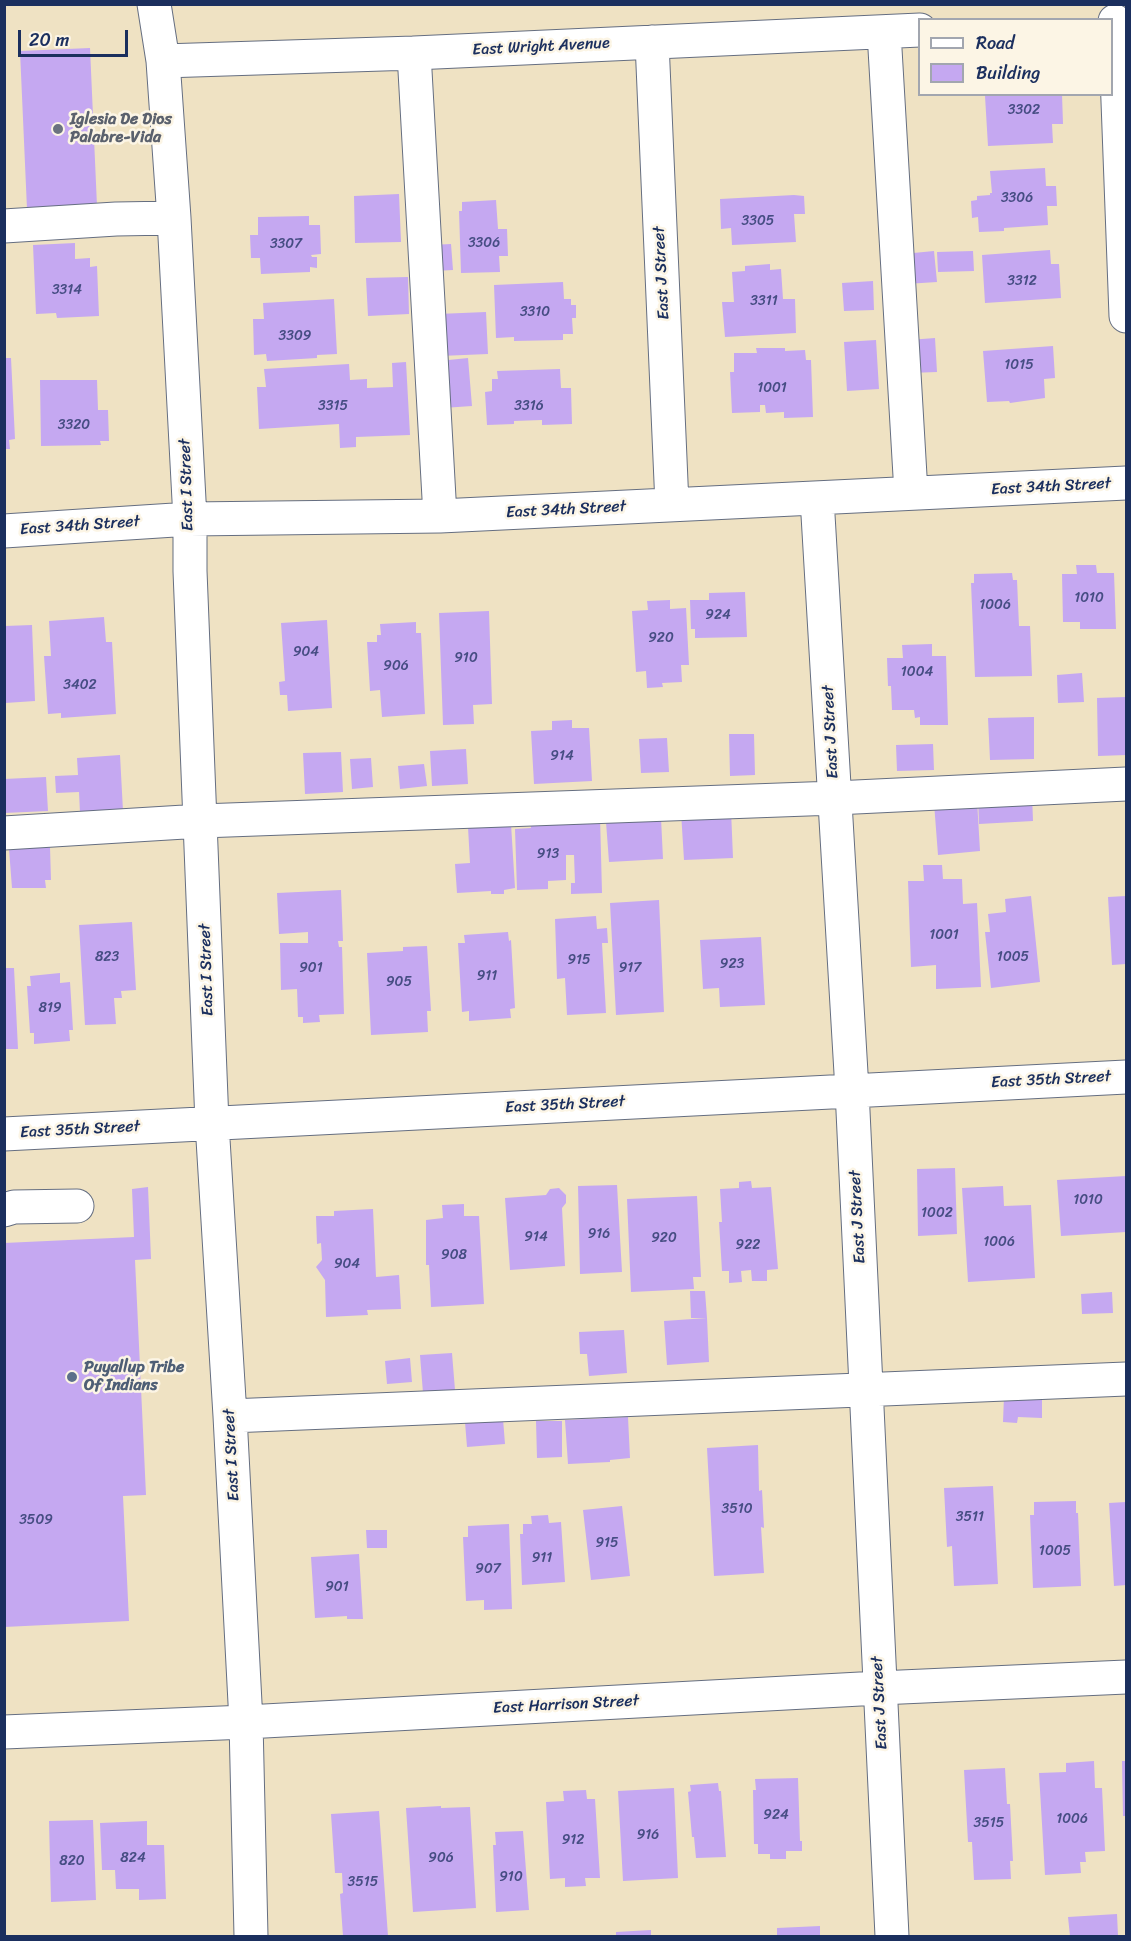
<!DOCTYPE html>
<html>
<head>
<meta charset="utf-8">
<style>
  body { margin:0 }
  #map { position:relative; width:1131px; height:1941px; overflow:hidden; background:#efe2c3; font-family:Sriracha,sans-serif }
  canvas { display:block }
  .frame { position:absolute; inset:0; border:6px solid #1b2f5e; pointer-events:none }
  .legend { position:absolute; left:918px; top:18px; width:195px; height:78px; box-sizing:border-box; background:#fcf5e5; border:2px solid #a2a6af; margin:0; padding:8px 10px; list-style:none; font-size:18px; color:#1b2f5e }
  .legend li { display:flex; align-items:center; gap:12px; height:30px }
  .legend b { width:30px; border:2px solid #a2a6af }
  .scale { position:absolute; left:18px; top:30px; width:110px; height:27px; box-sizing:border-box; border:3px solid #1b2f5e; border-top:0; padding-left:8px; font-size:18px; line-height:21px; white-space:nowrap; color:#1b2f5e; -webkit-text-stroke:4px #fcf5e5; paint-order:stroke }
</style>
</head>
<body>
<div id="map">
<canvas width="1131" height="1941"></canvas>
<div class="frame"></div>
<ul class="legend">
<li><b style="height:8px;background:#fff"></b>Road</li>
<li><b style="height:16px;background:#c5a8f1"></b>Building</li>
</ul>
<div class="scale">20 m</div>
</div>
<script>
const c = document.querySelector('canvas').getContext('2d');
c.lineJoin = 'round';
function paint(path, color) { c.fillStyle = color; c.fill(path, 'evenodd'); }
const poly = rows => new Path2D(rows.map(r => 'M' + r).join(''));
function strokePath(path, color, width, dash) { c.strokeStyle = color; c.lineWidth = width; c.lineCap = dash ? 'butt' : 'round'; c.setLineDash(dash || []); c.stroke(path); }
function drawText(font, color, halo, rows, align = 'center') {
  c.font = font + ' Sriracha,sans-serif'; c.lineWidth = 5; c.setLineDash([]); c.textBaseline = 'middle'; c.strokeStyle = halo; c.fillStyle = color; for (const [text, x, y, turn = 0] of rows) {
    c.save(); c.translate(x, y); c.rotate((+turn || 0) * Math.PI / 180); c.textAlign = isNaN(turn) ? turn : align; if (halo) c.strokeText(text, 0, 0); c.fillText(text, 0, 0); c.restore();
  }
}
const building = poly([
  [90,48,97,206,27,209,20,51],
  [1006,94,1062,94,1063,124,1052,124,1053,143,988,146,985,96],
  [1045,168,1046,186,1056,186,1057,206,1047,206,1048,225,1004,228,1004,231,979,232,978,217,972,218,971,201,977,200,977,196,990,195,990,193,992,193,990,171],
  [399,194,401,242,355,243,354,196],
  [794,195,804,196,805,214,794,214,796,242,732,245,731,228,721,229,720,199],
  [496,200,498,229,507,229,508,256,499,256,500,272,461,273,459,211,462,211,462,202],
  [309,216,309,225,320,225,321,254,311,255,312,257,317,257,317,268,310,267,310,272,261,274,260,258,251,258,250,235,258,235,258,217],
  [75,243,75,259,90,258,90,267,97,266,99,316,57,318,56,313,36,314,33,245],
  [451,244,453,270,434,271,431,245],
  [1050,250,1051,264,1059,264,1061,298,985,303,982,255],
  [934,251,937,282,906,284,903,254],
  [973,251,974,271,938,272,937,252],
  [770,264,770,270,781,269,783,299,795,299,796,333,725,337,722,302,734,302,732,272,745,271,745,266],
  [408,277,409,314,368,316,366,278],
  [873,281,874,310,844,311,842,283],
  [563,282,564,299,571,299,571,305,576,305,576,318,572,318,573,334,563,334,563,340,514,341,514,337,496,338,494,285],
  [334,299,337,354,317,355,317,358,267,361,266,354,254,355,253,319,264,319,263,303],
  [486,312,488,354,440,356,438,314],
  [935,338,937,372,910,373,909,340],
  [876,340,879,389,847,391,844,342],
  [1053,346,1055,378,1044,379,1045,398,1010,403,1009,401,987,402,983,351],
  [756,348,785,348,785,351,805,350,806,360,811,360,813,417,784,418,784,412,766,413,765,405,760,405,760,412,732,413,730,372,734,372,734,353,757,353],
  [4,358,11,358,15,439,9,440,10,449,4,449],
  [468,358,472,406,443,408,439,361],
  [406,362,410,435,356,437,356,447,340,448,339,424,259,429,257,387,266,387,264,369,349,364,350,380,367,379,367,388,393,387,392,363],
  [560,369,561,388,571,388,572,424,542,425,542,420,514,421,514,424,487,425,485,392,492,391,492,379,498,379,497,371],
  [40,380,97,380,98,410,108,410,109,441,100,441,101,445,41,446],
  [1076,565,1096,565,1097,573,1114,573,1116,629,1080,629,1080,622,1063,622,1062,574,1077,574],
  [1012,573,1013,580,1017,580,1019,626,1030,626,1032,676,975,677,971,583,974,583,974,574],
  [745,592,747,637,695,638,695,629,691,629,690,600,709,600,709,593],
  [670,600,670,609,686,608,689,665,681,665,682,682,662,683,663,687,647,688,646,671,636,672,632,611,648,610,647,601],
  [489,611,492,704,473,705,474,724,443,725,439,613],
  [104,617,106,642,112,642,116,714,61,718,61,713,48,714,44,656,51,656,49,621],
  [327,620,332,708,288,711,287,695,280,695,279,682,285,681,281,623],
  [416,622,416,633,421,633,425,714,382,717,380,690,370,691,367,642,377,642,377,635,381,635,380,624],
  [32,625,35,701,5,703,5,626],
  [932,644,932,656,946,656,948,725,920,725,920,717,915,718,914,710,892,710,891,686,888,686,887,658,903,658,902,645],
  [1082,673,1084,702,1058,703,1057,675],
  [1126,697,1126,755,1098,756,1097,698],
  [1034,717,1034,759,990,760,988,718],
  [572,720,572,728,589,728,592,781,534,784,531,731,552,730,552,721],
  [729,734,754,734,755,775,730,776],
  [667,738,669,772,641,773,639,739],
  [933,744,934,770,897,771,896,745],
  [466,749,468,784,432,786,430,751],
  [341,752,343,792,305,794,303,753],
  [120,755,123,811,80,813,79,792,56,793,55,776,78,775,77,758],
  [371,758,373,787,352,789,350,759],
  [424,764,427,786,400,789,398,766],
  [46,777,48,811,4,813,4,779],
  [1032,794,1033,821,979,824,978,797],
  [977,800,980,851,938,855,934,803],
  [731,810,733,858,684,860,681,812],
  [600,816,602,893,571,894,571,883,575,883,574,855,566,855,566,880,548,881,548,889,517,890,515,829,531,828,530,818],
  [661,818,663,859,609,862,606,822],
  [511,824,515,888,504,890,504,894,491,894,491,891,457,893,455,864,470,863,468,827],
  [50,847,51,880,45,880,46,888,12,888,9,849],
  [923,865,942,865,943,879,962,879,963,904,977,903,981,987,936,989,936,965,911,967,908,881,924,881],
  [341,890,343,941,338,941,339,947,342,947,344,1014,319,1015,320,1022,303,1023,303,1017,298,1017,297,989,281,990,280,943,308,943,308,932,279,934,277,893],
  [1031,896,1040,982,991,988,985,932,990,932,988,914,1006,912,1005,899],
  [1126,896,1126,964,1112,965,1108,897],
  [659,900,664,1012,616,1015,610,903],
  [596,916,597,929,607,928,608,943,602,943,606,1013,567,1015,565,978,557,979,555,919],
  [132,922,136,990,121,991,122,998,114,998,116,1024,85,1025,79,925],
  [508,932,509,941,511,940,515,1008,510,1009,511,1018,469,1021,469,1011,462,1012,458,943,465,943,464,935],
  [761,937,765,1005,720,1007,719,988,703,989,700,940],
  [427,946,431,1011,427,1011,428,1032,371,1035,367,953,403,951,403,947],
  [5,968,14,968,18,1049,5,1049],
  [60,973,60,983,70,982,73,1030,69,1030,70,1041,34,1044,34,1033,30,1033,27,986,31,986,30,976],
  [955,1168,957,1234,918,1236,917,1169],
  [1126,1176,1126,1232,1061,1236,1057,1180],
  [751,1181,752,1188,771,1187,778,1269,767,1270,767,1281,752,1281,751,1270,741,1271,742,1282,729,1283,729,1271,722,1271,719,1222,722,1222,720,1189,739,1188,739,1182],
  [617,1185,622,1272,580,1274,578,1186],
  [1003,1186,1004,1206,1031,1205,1035,1278,968,1282,962,1188],
  [148,1187,151,1259,135,1260,146,1495,123,1496,129,1621,4,1627,4,1243,134,1237,132,1189],
  [559,1188,566,1195,566,1203,562,1208,565,1266,510,1270,505,1198,546,1195,550,1189],
  [697,1196,701,1277,693,1277,694,1289,631,1292,627,1199],
  [464,1204,464,1216,479,1216,484,1304,431,1307,429,1265,426,1265,426,1220,443,1218,442,1205],
  [373,1209,376,1277,399,1275,401,1309,367,1310,368,1315,326,1317,325,1280,316,1267,322,1260,321,1243,317,1244,316,1216,334,1216,334,1211],
  [690,1291,705,1291,707,1318,691,1318],
  [1112,1292,1113,1313,1082,1314,1081,1294],
  [707,1318,709,1362,667,1365,664,1321],
  [624,1330,627,1373,589,1376,587,1354,580,1354,579,1332],
  [452,1353,455,1390,423,1393,420,1355],
  [410,1358,412,1382,387,1384,385,1361],
  [1042,1394,1042,1418,1018,1417,1017,1423,1003,1422,1004,1396],
  [628,1417,630,1458,610,1460,610,1462,568,1464,565,1420],
  [503,1419,505,1444,467,1447,465,1422],
  [536,1421,562,1421,562,1457,537,1458],
  [758,1445,759,1491,762,1490,764,1528,761,1527,764,1573,714,1576,707,1448],
  [993,1486,998,1584,954,1586,952,1546,947,1547,944,1488],
  [1076,1501,1076,1513,1078,1513,1081,1586,1033,1588,1030,1515,1034,1515,1034,1502],
  [1126,1502,1126,1585,1114,1586,1109,1503],
  [622,1506,630,1576,591,1580,583,1510],
  [548,1515,549,1523,561,1522,565,1582,522,1585,520,1534,523,1534,523,1524,532,1524,531,1516],
  [509,1524,512,1609,484,1610,484,1600,466,1601,463,1537,468,1537,468,1526],
  [366,1530,387,1530,387,1548,367,1548],
  [359,1554,363,1619,347,1619,347,1616,315,1618,311,1557],
  [1094,1761,1095,1788,1102,1788,1105,1851,1085,1852,1086,1862,1080,1862,1081,1873,1045,1875,1039,1773,1066,1772,1066,1763],
  [1122,1761,1126,1761,1126,1816,1123,1816],
  [1005,1768,1007,1804,1010,1804,1013,1861,1010,1861,1011,1879,974,1880,972,1842,968,1842,964,1770],
  [798,1778,800,1841,802,1841,802,1851,786,1851,786,1859,770,1859,770,1854,758,1854,758,1844,754,1844,753,1790,756,1790,755,1779],
  [718,1783,719,1791,721,1791,726,1857,696,1858,694,1837,692,1837,688,1792,691,1791,690,1785],
  [674,1788,678,1878,623,1881,618,1791],
  [586,1790,587,1799,595,1799,600,1878,585,1878,586,1886,565,1887,565,1878,550,1879,546,1802,564,1801,563,1791],
  [441,1806,441,1808,470,1807,476,1908,413,1912,406,1808],
  [379,1811,388,1936,343,1936,340,1894,343,1893,342,1873,335,1873,331,1814],
  [93,1820,96,1900,51,1902,49,1821],
  [147,1821,147,1845,164,1845,166,1899,139,1900,139,1889,116,1889,115,1870,102,1870,100,1823],
  [523,1831,529,1910,496,1912,493,1845,496,1845,495,1832],
  [1117,1914,1118,1936,1070,1936,1068,1917],
  [820,1926,820,1936,777,1936,777,1928],
  [651,1930,651,1936,616,1936,616,1932]
]);
const minor = poly([
  [154,4,163,61,174,218,190,519,190,571,212,1123,230,1416,246,1722,251,1936],
  [1115,21,1126,316],
  [884,32,911,493],
  [652,42,672,505],
  [414,53,440,516],
  [163,61,414,53,920,30],
  [4,226,116,219,174,218],
  [817,498,852,1090,892,1936],
  [4,531,190,519,440,516,1126,483],
  [4,833,201,821,835,798,1126,784],
  [4,1134,1126,1077],
  [4,1210,14,1207,77,1206],
  [230,1416,1126,1379],
  [4,1732,246,1722,879,1688,1126,1677]
]);
const markers = [
  [58,129,6,"#6b7280"],
  [72,1377,6,"#5c6f8a"]
];
const numberNames = [
  ["3302",1024,110],
  ["3306",1017,198],
  ["3305",758,221],
  ["3306",484,243],
  ["3307",286,244],
  ["3312",1022,281],
  ["3314",67,290],
  ["3311",764,301],
  ["3310",535,312],
  ["3309",295,336],
  ["1015",1019,365],
  ["1001",772,388],
  ["3315",333,406],
  ["3316",529,406],
  ["3320",74,425],
  ["1010",1089,598],
  ["1006",995,605],
  ["924",718,615],
  ["920",661,638],
  ["904",306,652],
  ["910",466,658],
  ["906",396,666],
  ["1004",917,672],
  ["3402",80,685],
  ["914",562,756],
  ["913",548,854],
  ["1001",944,935],
  ["823",107,957],
  ["1005",1013,957],
  ["915",579,960],
  ["923",732,964],
  ["901",311,968],
  ["917",630,968],
  ["911",487,976],
  ["905",399,982],
  ["819",50,1008],
  ["1010",1088,1200],
  ["1002",937,1213],
  ["916",599,1234],
  ["914",536,1237],
  ["920",664,1238],
  ["1006",999,1242],
  ["922",748,1245],
  ["908",454,1255],
  ["904",347,1264],
  ["3510",737,1509],
  ["3511",970,1517],
  ["3509",36,1520],
  ["915",607,1543],
  ["1005",1055,1551],
  ["911",542,1558],
  ["907",488,1569],
  ["901",337,1587],
  ["924",776,1815],
  ["1006",1072,1819],
  ["3515",989,1823],
  ["916",648,1835],
  ["912",573,1840],
  ["824",133,1858],
  ["906",441,1858],
  ["820",72,1861],
  ["910",511,1877],
  ["3515",363,1882]
];
const streetNames = [
  ["East Wright Avenue",541,47,-3],
  ["East J Street",662,273,-93],
  ["East I Street",187,485,-92],
  ["East 34th Street",1051,487,-3],
  ["East 34th Street",566,510,-3],
  ["East 34th Street",80,526,-4],
  ["East J Street",831,732,-93],
  ["East I Street",207,970,-92],
  ["East 35th Street",1051,1080,-3],
  ["East 35th Street",565,1105,-3],
  ["East 35th Street",80,1130,-3],
  ["East J Street",858,1217,-93],
  ["East I Street",232,1455,-93],
  ["East J Street",880,1703,-93],
  ["East Harrison Street",566,1705,-3]
];
const worshipNames = [
  ["Iglesia De Dios",70,120],
  ["Palabre-Vida",70,138]
];
const serviceNames = [
  ["Puyallup Tribe",84,1368],
  ["Of Indians",84,1386]
];
paint(building, '#c5a8f1');
strokePath(minor, '#656e81', 35);
strokePath(minor, '#fff', 33);
for (const [x, y, r, color] of markers) { const dot = new Path2D(); dot.arc(x, y, r, 0, 2 * Math.PI); c.fillStyle = color; c.fill(dot); strokePath(dot, '#fcf5e5', 2); }
drawText('14px', '#464d83', null, numberNames);
drawText('16px', '#1b2f5e', '#fcf5e5', streetNames);
drawText('bold 16px', '#5b616d', '#fcf5e5', worshipNames, 'left');
drawText('bold 16px', '#4e5e75', '#fcf5e5', serviceNames, 'left');
</script>
</body>
</html>
